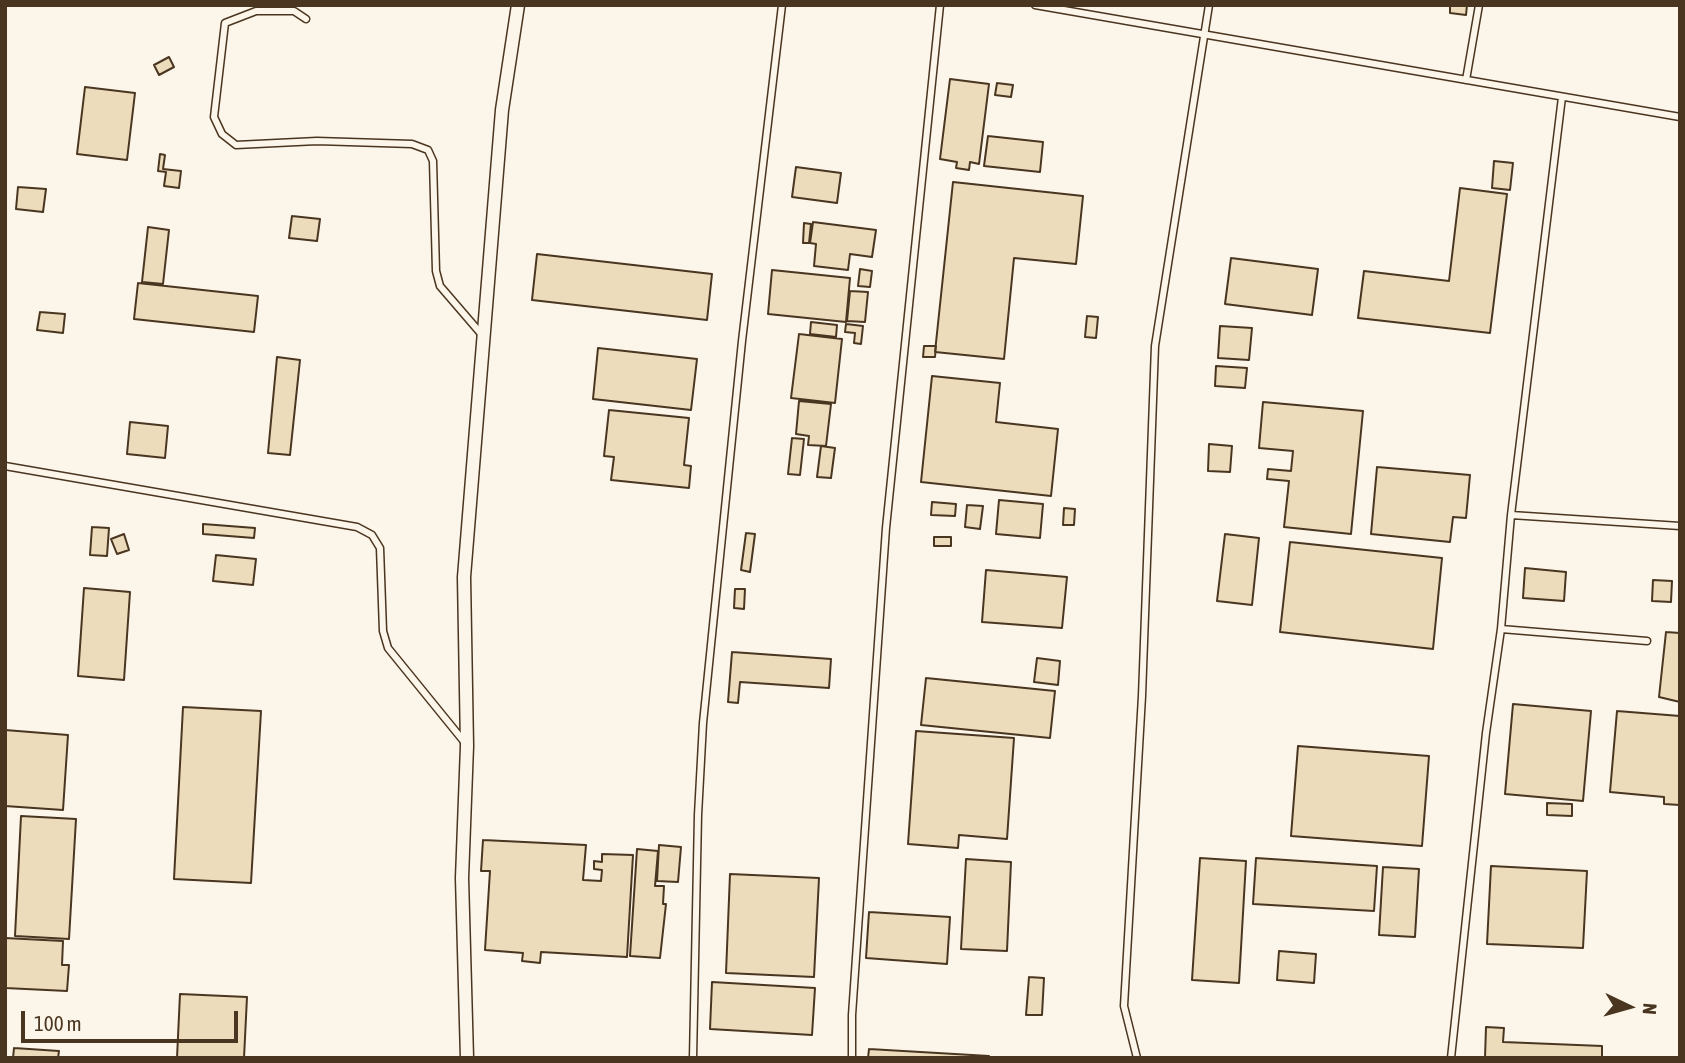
<!DOCTYPE html>
<html>
<head>
<meta charset="utf-8">
<style>
  body { margin:0 }
  #map { position:relative; width:1685px; height:1063px; overflow:hidden; background:#fbf6e9; font-family:"Asap Condensed",sans-serif }
  canvas { display:block }
  .frame { position:absolute; inset:0; border:7px solid #4a3520; pointer-events:none }
  .north { position:absolute; left:1594px; top:972px; width:70px; height:70px; -webkit-text-stroke:5px #fbf6e9; paint-order:stroke; rotate:95deg; font-size:19px; font-weight:700; line-height:28px; text-align:center; color:#4a3520 }
  .north::after { content:''; display:block; margin:auto; width:24px; height:32px; background:#4a3520; clip-path:polygon(50% 0,100% 100%,50% 72%,0 100%) }
  .scale { position:absolute; left:21px; top:1011px; width:217px; height:32px; box-sizing:border-box; border:4px solid #4a3520; border-top:0; padding-left:9px; font-size:21px; line-height:24px; white-space:nowrap; color:#4a3520; -webkit-text-stroke:5px #fbf6e9; paint-order:stroke }
</style>
</head>
<body>
<div id="map">
<canvas width="1685" height="1063"></canvas>
<div class="frame"></div>
<div class="north">N</div>
<div class="scale">100 m</div>
</div>
<script>
const c = document.querySelector('canvas').getContext('2d');
c.lineJoin = 'round';
function paint(path, color) { c.fillStyle = color; c.fill(path, 'evenodd'); }
const poly = rows => new Path2D(rows.map(r => 'M' + r).join(''));
function strokePath(path, color, width, dash) { c.strokeStyle = color; c.lineWidth = width; c.lineCap = dash ? 'butt' : 'round'; c.setLineDash(dash || []); c.stroke(path); }
const building = poly([
  [1450,5,1467,5,1466,15,1450,13,1450,5],
  [169,57,174,67,159,75,154,65,169,57],
  [950,79,989,84,979,164,970,162,969,170,956,168,957,162,940,159,950,79],
  [997,83,1013,85,1011,97,995,95,997,83],
  [85,87,135,93,127,160,77,154,85,87],
  [988,136,1043,142,1040,172,984,166,988,136],
  [160,154,165,155,163,169,181,171,179,188,164,186,166,172,158,171,160,154],
  [1494,161,1513,163,1510,190,1492,188,1494,161],
  [796,167,841,173,837,203,792,197,796,167],
  [953,182,1083,196,1076,264,1014,258,1004,359,935,352,953,182],
  [18,187,46,189,43,212,16,209,18,187],
  [1460,188,1507,194,1490,333,1358,318,1364,271,1449,281,1460,188],
  [292,216,320,219,317,241,289,238,292,216],
  [813,222,876,230,872,257,850,254,848,270,814,266,816,244,810,243,813,222],
  [804,223,811,224,809,243,803,243,804,223],
  [148,227,169,230,163,284,142,282,148,227],
  [537,254,712,274,707,320,532,300,537,254],
  [1231,258,1318,269,1312,315,1225,304,1231,258],
  [860,269,872,271,870,287,858,286,860,269],
  [772,270,850,278,846,322,768,314,772,270],
  [138,283,258,296,254,332,134,319,138,283],
  [850,291,868,292,865,322,847,321,850,291],
  [40,312,65,314,63,333,37,330,40,312],
  [1087,316,1098,317,1096,338,1085,337,1087,316],
  [811,322,837,325,836,337,810,334,811,322],
  [846,324,863,326,861,344,854,343,855,333,845,332,846,324],
  [1220,326,1252,328,1249,360,1218,358,1220,326],
  [799,334,842,339,835,403,791,398,799,334],
  [924,346,936,346,935,357,923,357,924,346],
  [598,348,697,359,691,410,593,399,598,348],
  [277,357,300,360,290,455,268,453,277,357],
  [1216,366,1247,368,1245,388,1215,386,1216,366],
  [932,376,1000,383,996,422,1058,429,1051,496,921,482,932,376],
  [799,401,831,404,826,446,808,445,809,436,796,434,799,401],
  [1263,402,1363,411,1351,534,1284,527,1289,481,1267,479,1268,469,1291,471,1293,451,1259,448,1263,402],
  [609,410,689,418,684,465,691,466,689,488,611,480,614,457,604,456,609,410],
  [130,422,168,426,165,458,127,454,130,422],
  [792,438,804,439,800,475,788,474,792,438],
  [1209,444,1232,446,1230,472,1208,471,1209,444],
  [821,446,835,448,831,478,817,477,821,446],
  [1377,467,1470,475,1466,518,1453,517,1450,542,1371,534,1377,467],
  [999,500,1043,504,1040,538,996,534,999,500],
  [932,502,956,504,955,516,931,515,932,502],
  [967,505,983,506,980,529,965,527,967,505],
  [1064,508,1075,509,1074,525,1063,525,1064,508],
  [203,524,255,528,254,538,203,534,203,524],
  [92,527,109,528,107,556,90,555,92,527],
  [746,533,755,534,750,572,741,570,746,533],
  [124,534,129,550,117,554,111,539,124,534],
  [1225,534,1259,538,1252,605,1217,601,1225,534],
  [934,537,951,537,951,546,934,546,934,537],
  [1290,542,1442,558,1433,649,1280,632,1290,542],
  [216,555,256,559,253,585,213,581,216,555],
  [1525,568,1566,572,1564,601,1523,598,1525,568],
  [986,570,1067,577,1062,628,982,622,986,570],
  [1653,580,1672,581,1671,602,1652,601,1653,580],
  [84,588,130,592,124,680,78,676,84,588],
  [735,589,745,589,744,609,734,608,735,589],
  [1666,632,1680,633,1680,702,1659,697,1666,632],
  [732,652,831,659,829,688,740,682,738,703,728,702,732,652],
  [1037,658,1060,661,1058,685,1034,682,1037,658],
  [926,678,1055,691,1050,738,921,725,926,678],
  [1513,704,1591,711,1583,801,1505,794,1513,704],
  [183,707,261,711,251,883,174,879,183,707],
  [1617,711,1680,716,1680,805,1664,804,1664,797,1610,792,1617,711],
  [5,730,68,735,63,810,5,806,5,730],
  [916,731,1014,738,1007,839,959,835,958,848,908,844,916,731],
  [1298,746,1429,756,1422,846,1291,836,1298,746],
  [1547,803,1572,804,1572,816,1547,815,1547,803],
  [21,816,76,819,69,939,15,936,21,816],
  [483,840,586,845,583,880,601,881,602,870,594,869,594,861,602,862,602,854,633,855,627,957,541,952,540,963,522,961,523,953,485,950,490,871,481,871,483,840],
  [659,845,681,847,678,882,657,881,659,845],
  [637,849,658,851,655,886,664,886,663,904,666,904,660,958,630,956,637,849],
  [1200,858,1246,861,1239,983,1192,980,1200,858],
  [1256,858,1377,866,1374,911,1253,904,1256,858],
  [966,859,1011,862,1007,951,961,949,966,859],
  [1491,866,1587,871,1583,948,1487,944,1491,866],
  [1383,867,1419,869,1415,937,1379,935,1383,867],
  [730,874,819,878,814,977,726,973,730,874],
  [869,912,950,917,947,964,866,958,869,912],
  [5,938,63,941,62,965,69,965,67,991,5,988,5,938],
  [1279,951,1316,954,1314,983,1277,980,1279,951],
  [1029,977,1044,978,1042,1015,1026,1015,1029,977],
  [712,982,815,988,812,1035,710,1029,712,982],
  [180,994,247,997,244,1058,177,1058,180,994],
  [1486,1027,1504,1028,1503,1042,1602,1046,1602,1058,1485,1058,1486,1027],
  [14,1048,59,1051,58,1058,13,1058,14,1048],
  [869,1049,989,1056,989,1058,868,1058,869,1049]
]);
const service = poly([
  [1035,5,1680,117],
  [306,19,294,11,256,11,225,23,214,117,222,134,236,145,317,141,412,144,428,150,433,161,436,271,440,286,483,336],
  [1466,80,1479,5],
  [5,466,357,527,372,535,380,548,383,631,388,648,466,744],
  [1511,515,1680,526],
  [1501,629,1647,641],
  [693,1058,698,815,703,723,742,341,782,5],
  [852,1058,852,1015,886,528,940,5],
  [1137,1058,1124,1006,1142,696,1155,346,1209,5],
  [1451,1058,1486,733,1501,629,1511,515,1562,97]
]);
const minor = poly([
  [467,1058,462,878,467,746,464,577,502,110,518,5]
]);
paint(building, '#ecdcbc');
strokePath(building, '#4a3520', 2);
strokePath(service, '#4a3520', 9);
strokePath(minor, '#4a3520', 15);
strokePath(service, '#fbf6e9', 6);
strokePath(minor, '#fbf6e9', 12);
</script>
</body>
</html>
